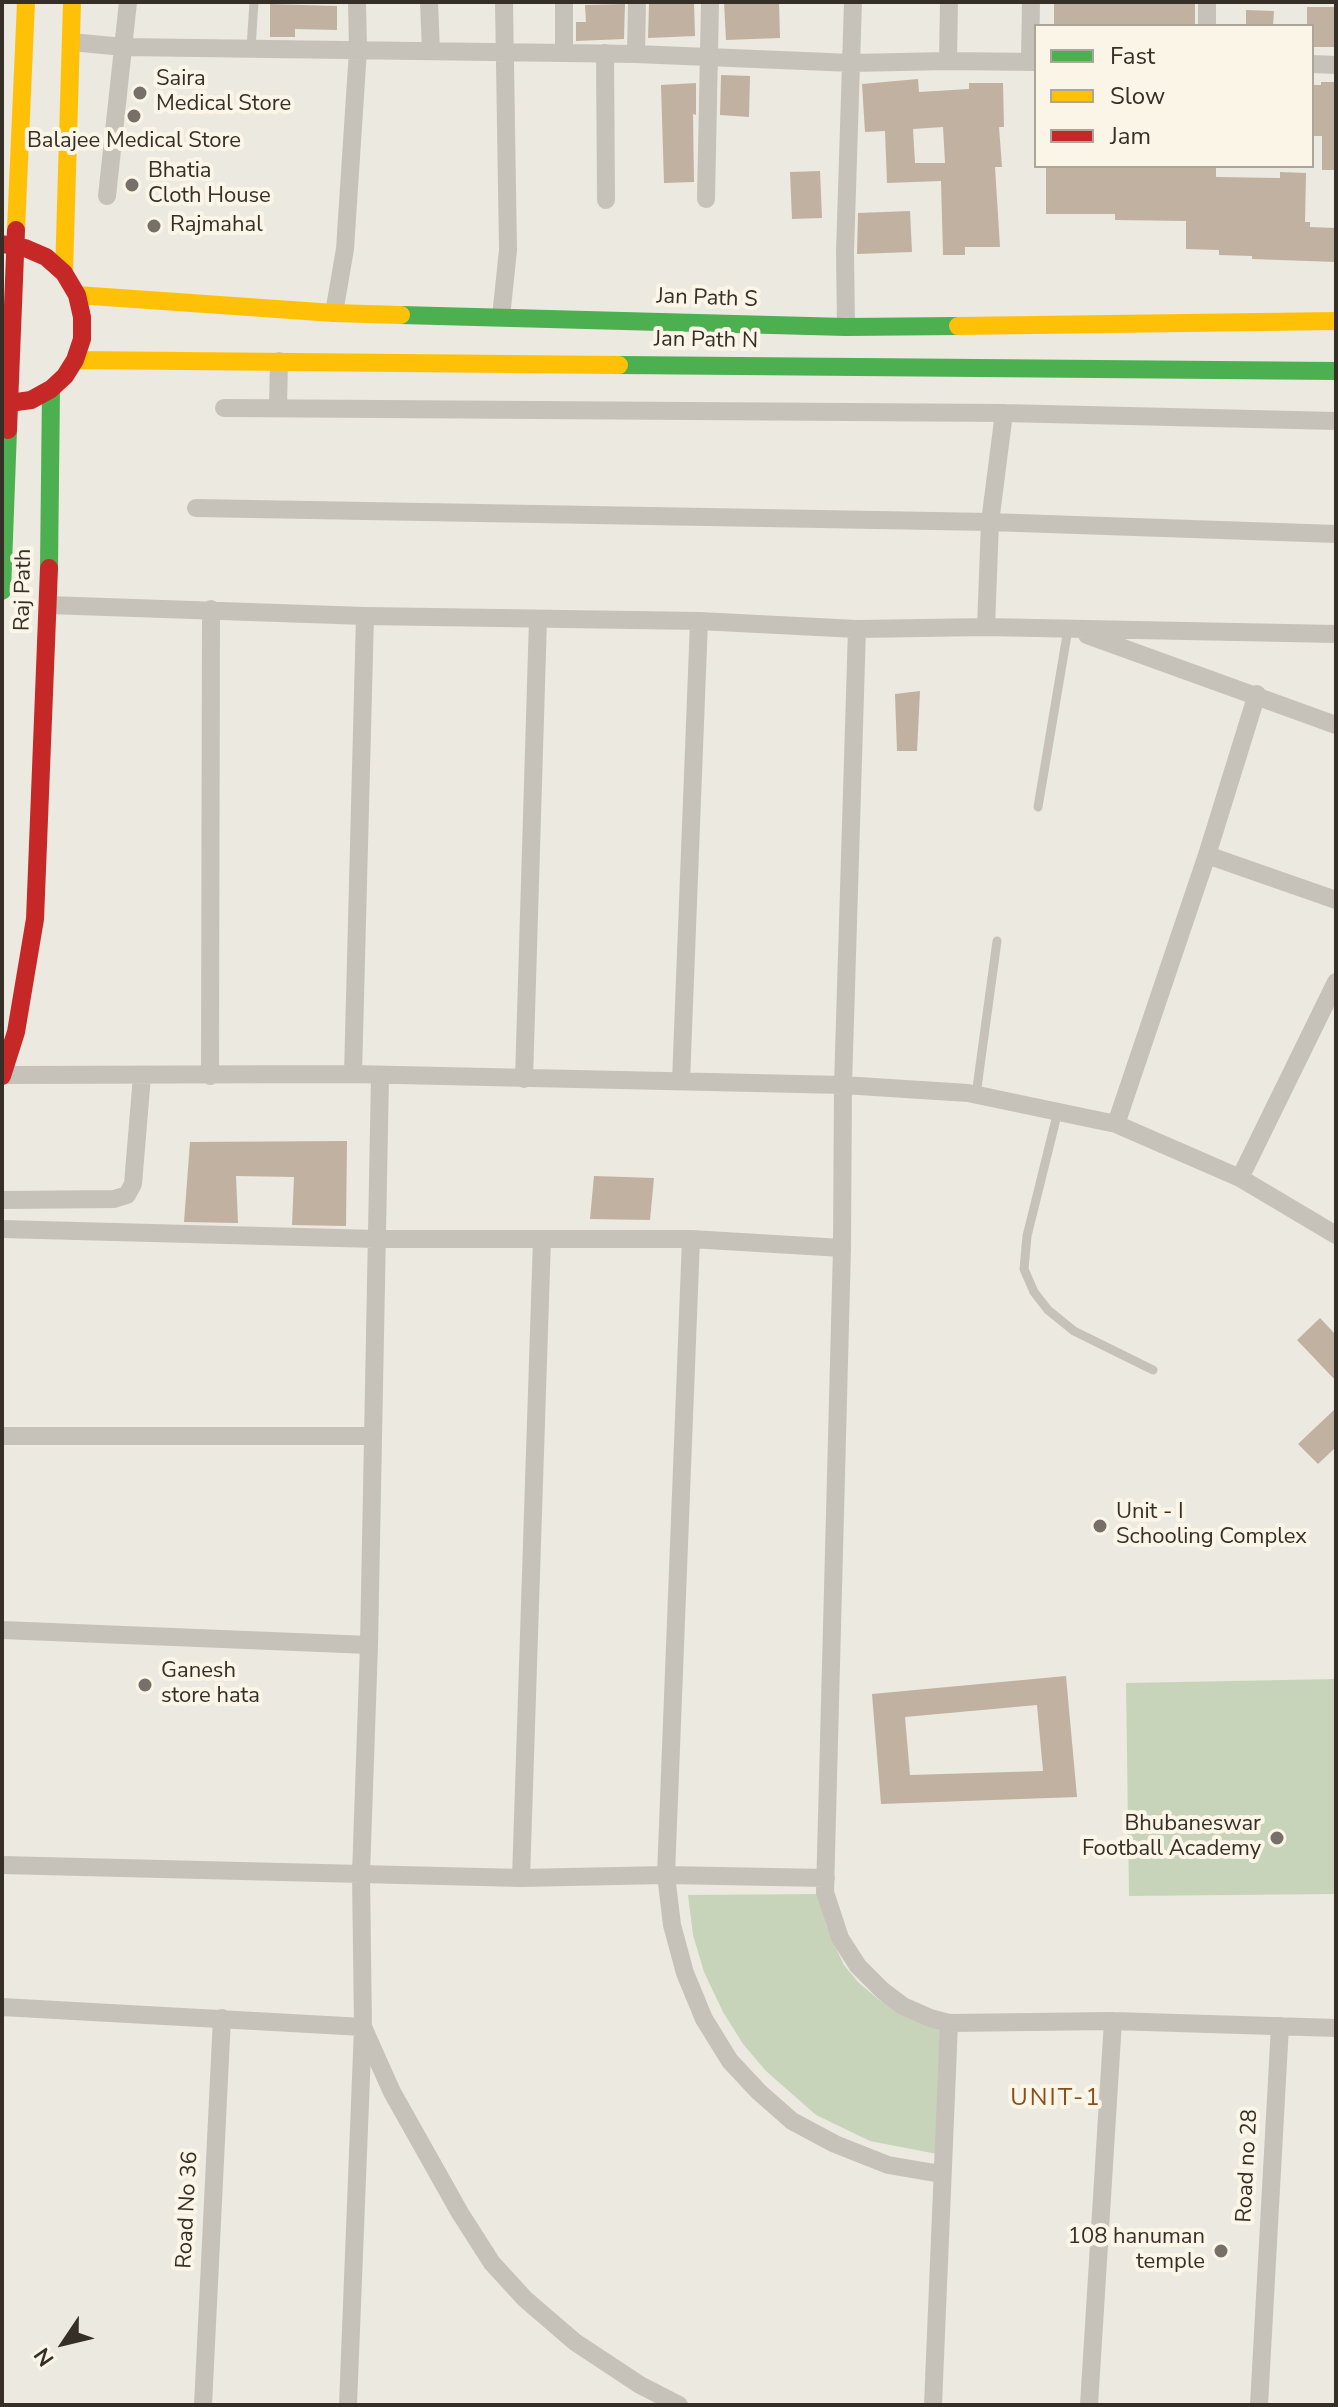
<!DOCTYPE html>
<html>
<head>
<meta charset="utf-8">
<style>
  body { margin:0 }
  #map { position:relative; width:1338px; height:2407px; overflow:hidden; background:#ece9e0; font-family:"Nunito Sans",sans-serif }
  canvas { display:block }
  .frame { position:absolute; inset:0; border:4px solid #362f27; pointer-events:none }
  .legend { position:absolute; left:1034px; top:24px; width:280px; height:144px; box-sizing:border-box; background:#faf5e7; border:2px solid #aca69a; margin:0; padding:10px 14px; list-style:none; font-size:24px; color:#362f27 }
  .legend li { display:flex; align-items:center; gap:16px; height:40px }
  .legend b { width:40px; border:2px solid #aca69a }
  .north { position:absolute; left:24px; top:2303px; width:80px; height:80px; -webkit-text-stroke:6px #faf5e7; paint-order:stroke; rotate:235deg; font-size:22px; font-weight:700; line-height:32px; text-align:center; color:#362f27 }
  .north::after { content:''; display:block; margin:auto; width:28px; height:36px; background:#362f27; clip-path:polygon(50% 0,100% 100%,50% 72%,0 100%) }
</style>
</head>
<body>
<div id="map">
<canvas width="1338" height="2407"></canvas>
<div class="frame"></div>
<ul class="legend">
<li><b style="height:10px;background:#4caf50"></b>Fast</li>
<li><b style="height:10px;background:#ffc107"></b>Slow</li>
<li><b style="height:10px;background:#c62828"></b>Jam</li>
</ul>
<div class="north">N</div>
</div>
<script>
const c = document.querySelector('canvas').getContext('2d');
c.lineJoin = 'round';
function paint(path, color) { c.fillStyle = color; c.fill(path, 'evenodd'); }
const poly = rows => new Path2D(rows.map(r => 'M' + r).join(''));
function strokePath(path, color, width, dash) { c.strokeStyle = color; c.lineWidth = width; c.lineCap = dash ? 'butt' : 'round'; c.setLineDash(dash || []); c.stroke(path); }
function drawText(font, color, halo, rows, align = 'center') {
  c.font = font + ' "Nunito Sans",sans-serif'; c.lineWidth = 8; c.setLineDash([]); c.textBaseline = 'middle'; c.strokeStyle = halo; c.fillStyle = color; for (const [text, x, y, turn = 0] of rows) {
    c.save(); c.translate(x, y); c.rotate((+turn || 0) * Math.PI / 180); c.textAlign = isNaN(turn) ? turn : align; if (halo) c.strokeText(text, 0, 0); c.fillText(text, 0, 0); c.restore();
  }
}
const green = poly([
  [1336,1679,1336,1894,1129,1896,1126,1683],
  [819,1894,826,1925,834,1944,844,1965,858,1982,879,2000,942,2031,937,2154,870,2141,816,2115,766,2071,743,2044,723,2012,704,1972,693,1935,688,1895]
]);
const building = poly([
  [694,2,695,36,648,38,649,4],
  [724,2,779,2,780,38,726,40],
  [1054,2,1195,2,1195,26,1054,26],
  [270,4,337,6,337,30,295,29,295,37,270,37],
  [625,4,624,39,576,41,576,22,586,22,585,5],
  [1307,7,1336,7,1336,47,1312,47,1312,26,1307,26],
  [1246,10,1274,11,1273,26,1246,26],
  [721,75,750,76,749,117,720,115],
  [918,79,919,92,969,89,969,83,1003,83,1004,127,999,127,1002,167,995,167,1000,247,965,247,965,255,943,255,941,181,887,183,885,131,865,132,862,84],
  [943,127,945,163,915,163,913,129],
  [1321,82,1336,82,1336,170,1322,170,1322,136,1312,136,1312,85,1321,85],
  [696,83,696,115,693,114,694,182,664,183,661,85],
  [1046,166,1216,166,1216,177,1280,178,1280,172,1306,173,1305,222,1310,222,1310,227,1336,228,1336,262,1252,259,1252,256,1219,255,1219,250,1186,249,1186,221,1115,220,1115,214,1046,214],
  [820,171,822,218,792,219,790,172],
  [910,211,912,252,857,254,858,213],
  [920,691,917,751,897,751,895,694],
  [347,1141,346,1226,292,1225,294,1177,236,1176,238,1223,184,1222,190,1142],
  [594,1176,654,1178,650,1220,590,1219],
  [1320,1318,1336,1335,1336,1381,1297,1340],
  [1336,1408,1336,1447,1318,1464,1298,1444],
  [1066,1676,1077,1797,881,1804,872,1694],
  [1037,1705,1043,1771,910,1775,905,1717]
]);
const lane = poly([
  [251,48,254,2],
  [1038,807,1068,629],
  [976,1095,997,941],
  [1058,1111,1027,1236,1024,1269,1034,1292,1048,1310,1074,1331,1153,1370]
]);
const street = poly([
  [429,2,431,51],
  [564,2,564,53],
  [1207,26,1207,2],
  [71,42,124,47,636,54,852,63,948,61,1036,62],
  [605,53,606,200],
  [636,54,637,2],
  [948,61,949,2],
  [1030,62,1031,2],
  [1312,64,1336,65],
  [107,196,128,2],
  [706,199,710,2],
  [334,313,345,249,358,50,357,2],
  [501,317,508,250,504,2],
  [846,327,845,252,853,2],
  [278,407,279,361],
  [224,408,1004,413,1336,421],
  [196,508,990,522,1336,534],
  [48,605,365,616,699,621,857,629,986,627,1336,634],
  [986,627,990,522,1004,413],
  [857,629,843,1085,842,1248,825,1892,840,1938,858,1966,883,1991,903,2006,930,2018,949,2023,1113,2021,1336,2028],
  [1087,635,1336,725],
  [1207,855,1257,694],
  [353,1074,365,616],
  [3,1075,353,1074,843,1085,968,1093,1116,1124,1240,1178,1336,1235],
  [210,1076,211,609],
  [380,1076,369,1645,361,1874,521,1878,666,1875,826,1878],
  [524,1079,538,619],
  [681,1081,699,621],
  [1116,1124,1207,855,1336,900],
  [1240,1178,1336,982],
  [2,1200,114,1199,127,1195,133,1184,142,1076],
  [2,1229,376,1239,691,1239,842,1248],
  [691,1239,666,1875,672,1925,685,1973,704,2019,730,2061,759,2092,792,2121,835,2144,888,2165,941,2174],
  [2,1436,373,1436],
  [2,1630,369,1645],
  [2,1865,361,1874,363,2027,348,2405],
  [521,1878,542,1239],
  [2,2007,363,2027,392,2092,460,2213,492,2263,525,2299,575,2342,640,2385,679,2405],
  [203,2405,222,2018],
  [933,2405,949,2023],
  [1089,2405,1113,2021],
  [1259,2405,1280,2026]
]);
const fast = poly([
  [401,315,846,327,958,326],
  [619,365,1336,371],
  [49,568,51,389],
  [2,591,8,430]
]);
const slow = poly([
  [16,230,26,2],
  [64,273,72,2],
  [77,295,334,313,401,315],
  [958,326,1336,321],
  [75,360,619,365]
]);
const jam = poly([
  [2,244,25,248,46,257,64,273,77,295,82,317,82,339,75,360,65,376,51,389,31,400,2,404],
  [2,1076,16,1032,35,919,49,568]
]);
const jamBridge = poly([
  [8,430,16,230]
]);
const markers = [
  [140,93,8,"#767068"],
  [134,116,8,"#767068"],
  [132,185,8,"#767068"],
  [154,226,8,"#767068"],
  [1100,1526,8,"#767068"],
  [145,1685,8,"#767068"],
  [1277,1838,8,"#767068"],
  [1221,2251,8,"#767068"]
];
const poiNames = [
  ["Saira",156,80],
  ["Medical Store",156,105],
  ["Balajee Medical Store",134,142,"center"],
  ["Bhatia",148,172],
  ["Cloth House",148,197],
  ["Rajmahal",170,226],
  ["Unit - I",1116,1513],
  ["Schooling Complex",1116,1538],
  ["Ganesh",161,1672],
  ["store hata",161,1697],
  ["Bhubaneswar",1261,1825,"right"],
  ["Football Academy",1261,1850,"right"],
  ["108 hanuman",1205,2238,"right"],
  ["temple",1205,2263,"right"]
];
const streetNames = [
  ["Jan Path S",707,299,2],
  ["Jan Path N",706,341,1],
  ["Raj Path",24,590,-89],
  ["Road no 28",1248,2166,-87],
  ["Road No 36",188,2210,-87]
];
const neighbourhoodNames = [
  ["UNIT-1",1056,2099]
];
paint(green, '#c8d4ba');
paint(building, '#c1b1a1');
strokePath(lane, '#c6c2b9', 9);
strokePath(street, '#c6c2b9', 18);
strokePath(fast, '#4caf50', 18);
strokePath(slow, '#ffc107', 18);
strokePath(jam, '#c62828', 18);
strokePath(jamBridge, '#c62828', 18);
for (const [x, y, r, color] of markers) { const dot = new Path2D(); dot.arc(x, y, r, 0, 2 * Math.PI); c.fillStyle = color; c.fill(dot); strokePath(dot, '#faf5e7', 3); }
drawText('22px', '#362f27', '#faf5e7', poiNames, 'left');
drawText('22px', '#362f27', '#faf5e7', streetNames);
c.letterSpacing = '2px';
drawText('24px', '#874f1e', '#faf5e7', neighbourhoodNames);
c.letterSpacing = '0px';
</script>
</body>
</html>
